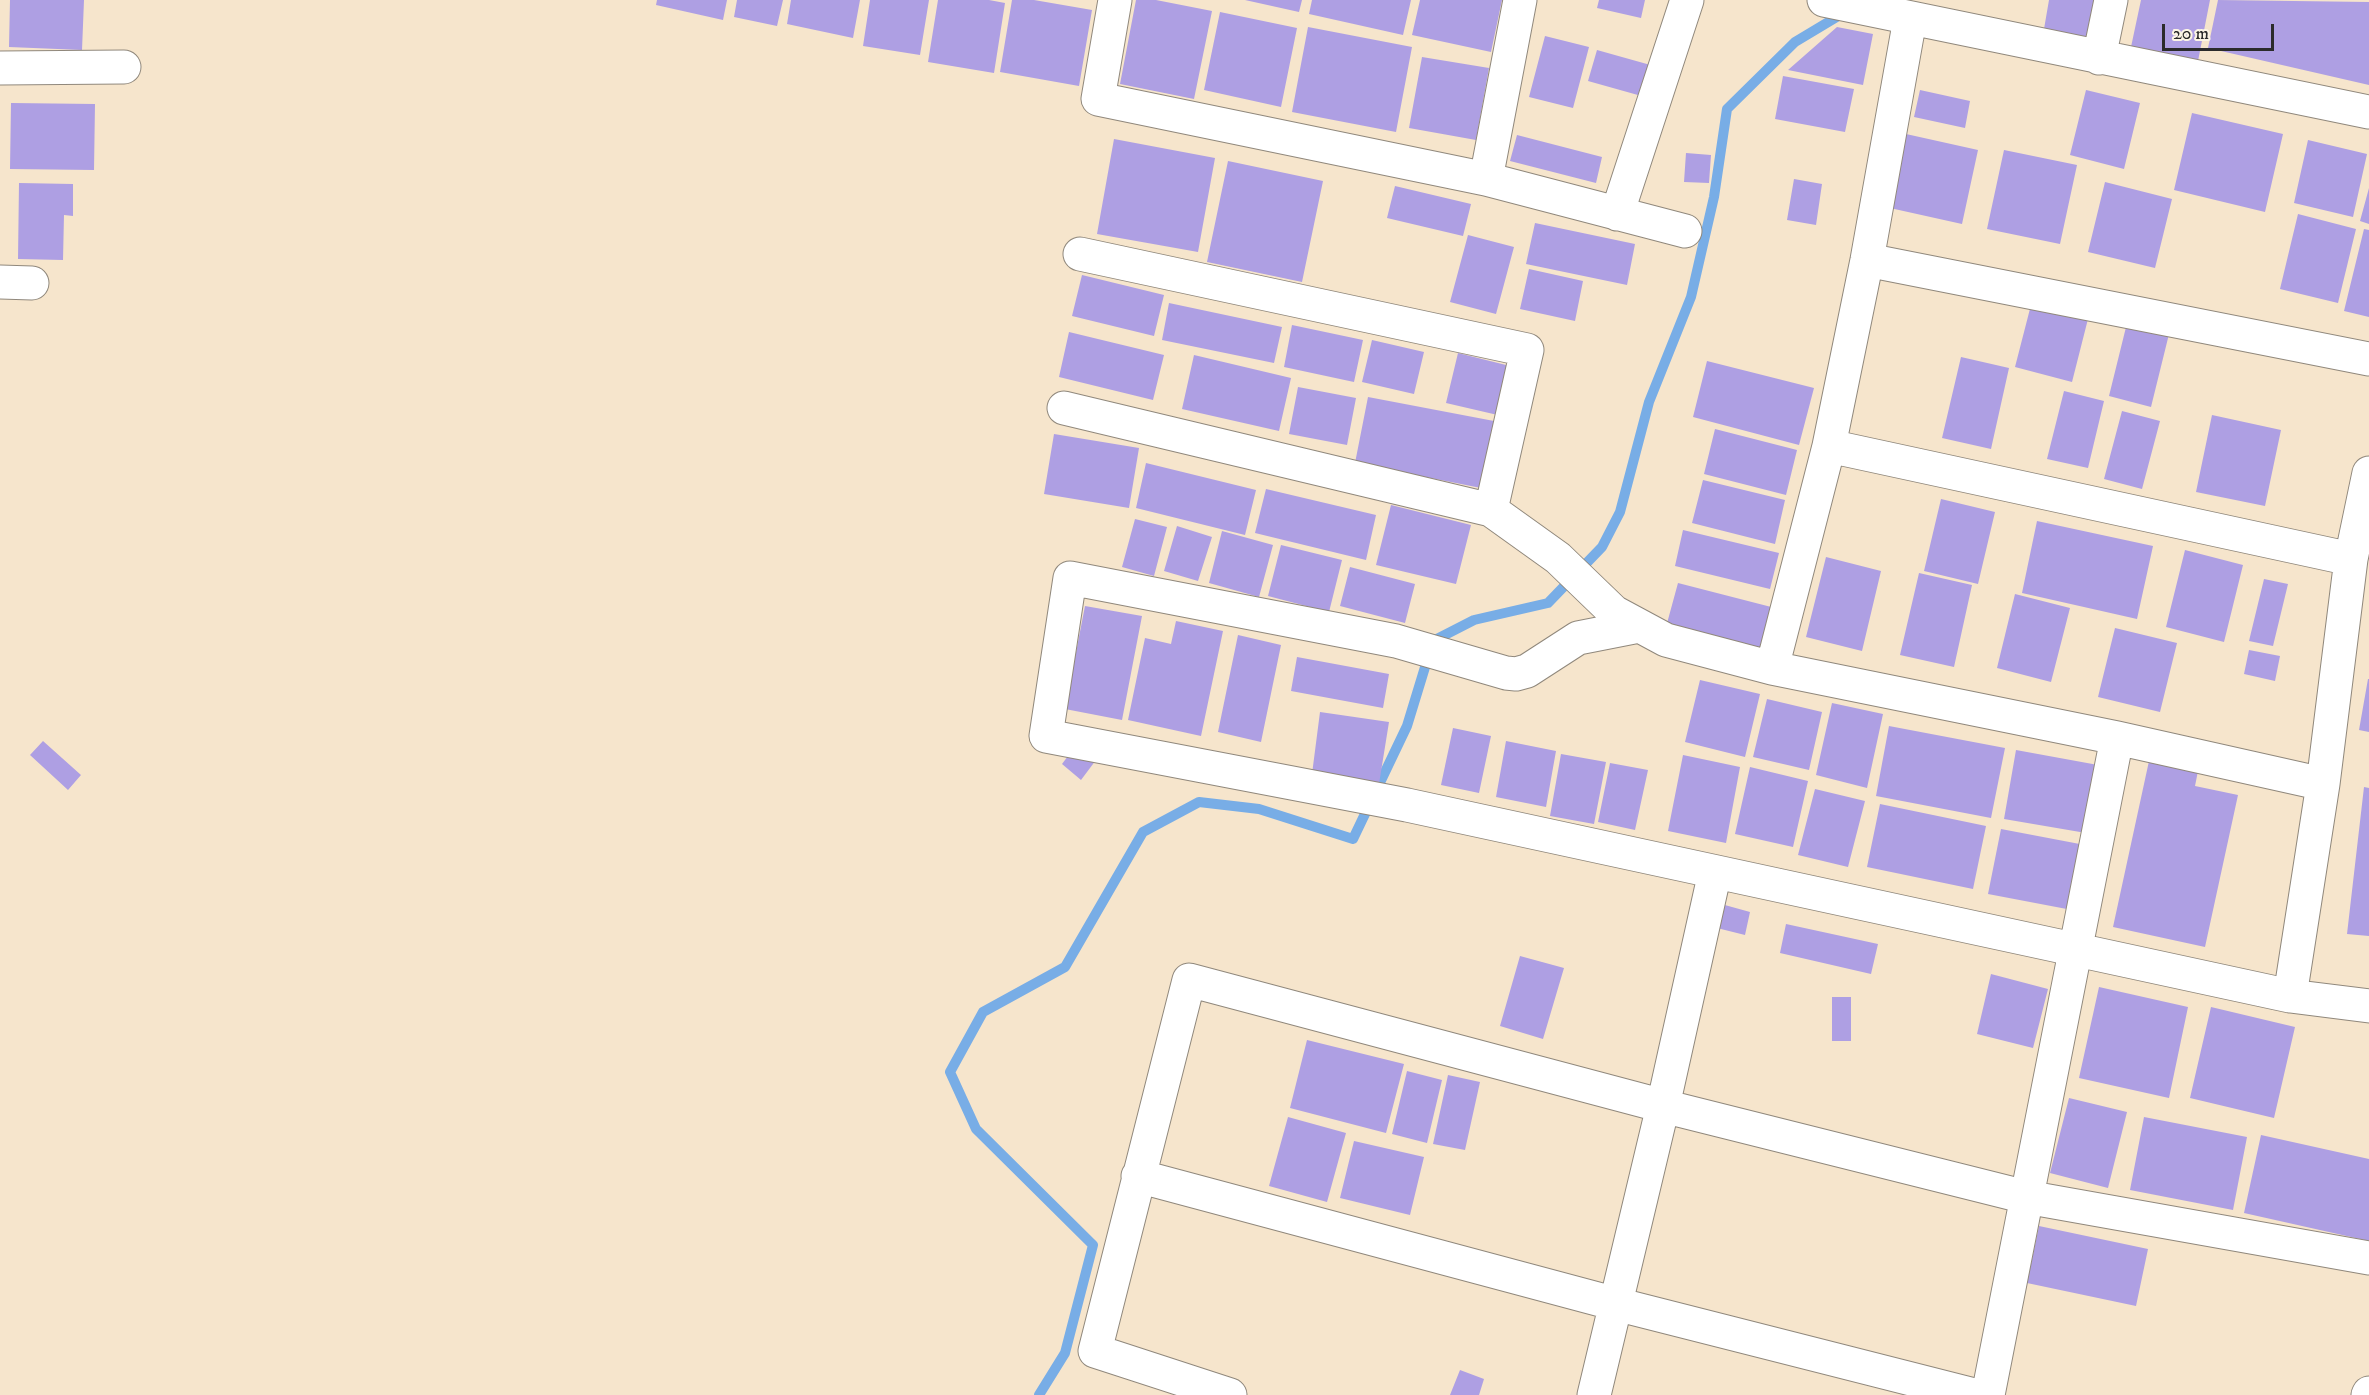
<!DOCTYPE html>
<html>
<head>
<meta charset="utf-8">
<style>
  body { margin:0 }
  #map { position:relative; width:2369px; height:1395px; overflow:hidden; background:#f6e5cc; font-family:"IM FELL DW Pica",serif }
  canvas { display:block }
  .scale { position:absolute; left:2162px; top:24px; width:112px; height:27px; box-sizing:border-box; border:3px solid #2b2b2b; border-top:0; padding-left:8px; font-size:18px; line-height:21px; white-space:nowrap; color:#2b2b2b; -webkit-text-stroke:4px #fcf5e5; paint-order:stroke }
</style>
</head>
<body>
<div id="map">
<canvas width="2369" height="1395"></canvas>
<div class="scale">20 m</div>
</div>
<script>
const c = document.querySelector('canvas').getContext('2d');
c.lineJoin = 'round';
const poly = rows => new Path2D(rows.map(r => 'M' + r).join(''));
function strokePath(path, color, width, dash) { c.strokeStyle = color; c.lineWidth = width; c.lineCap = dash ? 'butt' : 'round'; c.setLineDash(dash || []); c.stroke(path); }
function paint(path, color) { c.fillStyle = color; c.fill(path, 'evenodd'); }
const stream = poly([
  [1039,1395,1065,1353,1093,1245,976,1129,950,1072,983,1012,1065,967,1143,832,1199,802,1259,809,1353,839,1407,726,1433,641,1474,620,1548,603,1602,547,1620,512,1649,402,1691,297,1714,197,1727,109,1795,42,1845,12]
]);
const building = poly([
  [10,0,84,0,82,50,9,47],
  [657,0,727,0,723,20,656,5],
  [737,0,783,0,777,26,734,17],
  [791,0,860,0,853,38,787,24],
  [870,0,929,0,920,55,863,46],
  [938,0,989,0,1005,3,994,73,928,62],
  [1012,0,1034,0,1092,10,1079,86,1000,72],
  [1136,0,1156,0,1212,11,1194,99,1120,84],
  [1245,0,1302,0,1299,12],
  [1312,0,1411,0,1403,35,1309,14],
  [1420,0,1502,0,1491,52,1412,35],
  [1599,0,1645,0,1641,18,1597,8],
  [2049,0,2102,0,2094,39,2044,29],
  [2141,0,2210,0,2198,61,2131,47],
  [2218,0,2369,2,2369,85,2208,48],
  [1220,12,1297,28,1281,107,1204,90],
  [1308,27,1412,47,1396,132,1292,112],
  [1837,27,1873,34,1863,85,1788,70],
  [1545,36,1589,47,1573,108,1529,97],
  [1597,50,1654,66,1645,97,1588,81],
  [1422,57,1489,68,1476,140,1409,128],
  [1783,76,1854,89,1845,132,1775,119],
  [1920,90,1970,101,1965,128,1914,117],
  [2086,90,2140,103,2124,169,2070,155],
  [11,103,95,104,94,170,10,169],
  [2192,113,2283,134,2265,212,2174,190],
  [1906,134,1978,150,1962,224,1890,208],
  [1517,135,1602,157,1596,183,1510,161],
  [1114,139,1215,158,1198,252,1097,234],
  [2308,140,2367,154,2353,217,2294,203],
  [2004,150,2077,165,2060,244,1987,229],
  [1686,153,1711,155,1709,183,1684,182],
  [1228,161,1323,181,1302,282,1207,262],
  [1794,179,1822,184,1816,225,1787,220],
  [2105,182,2172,199,2155,268,2088,252],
  [19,183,73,184,73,216,64,215,63,260,18,259],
  [1395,186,1471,204,1463,236,1387,218],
  [2369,188,2369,224,2360,221],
  [2298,214,2356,229,2338,303,2280,289],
  [1535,223,1635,244,1627,285,1526,264],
  [2364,229,2369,230,2369,317,2344,311],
  [1468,235,1514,247,1496,314,1450,302],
  [1529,269,1583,281,1575,321,1520,309],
  [1082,275,1164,295,1154,336,1072,316],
  [2032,301,2089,315,2072,382,2015,367],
  [1169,303,1282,327,1274,363,1162,340],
  [2128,319,2170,330,2151,407,2109,396],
  [1292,325,1363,340,1354,382,1284,367],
  [1069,332,1164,355,1153,400,1059,377],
  [1372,340,1424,352,1414,394,1362,382],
  [1458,353,1514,367,1502,416,1446,403],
  [1194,355,1291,378,1279,431,1182,409],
  [1961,357,2009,368,1991,449,1942,438],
  [1707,361,1814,388,1799,445,1693,417],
  [1298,387,1356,398,1347,445,1289,434],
  [2064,391,2104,401,2088,468,2047,459],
  [1368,397,1494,421,1481,488,1355,463],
  [2122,411,2160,421,2142,489,2104,479],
  [2212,415,2281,430,2265,506,2196,492],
  [1715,429,1797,450,1786,495,1704,474],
  [1054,434,1139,448,1129,508,1044,494],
  [1146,463,1256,490,1245,535,1136,508],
  [1703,480,1785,500,1775,544,1692,523],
  [1266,489,1376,515,1366,560,1255,533],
  [1941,499,1995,512,1978,584,1924,571],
  [1391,505,1471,525,1456,584,1376,565],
  [1135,519,1167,527,1154,576,1122,567],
  [2037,521,2153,546,2137,619,2022,593],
  [1177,526,1212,537,1198,581,1164,571],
  [1683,530,1779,553,1770,589,1675,566],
  [1222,531,1273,545,1259,597,1209,583],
  [1281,545,1342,560,1329,612,1268,596],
  [2185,550,2243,565,2224,642,2166,627],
  [1826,557,1881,571,1862,651,1806,637],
  [1350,567,1415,584,1405,623,1340,606],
  [1919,573,1972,585,1954,667,1900,655],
  [2264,579,2288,584,2273,646,2249,641],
  [1678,583,1779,609,1767,653,1666,627],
  [2015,594,2070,608,2051,682,1997,668],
  [1085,606,1142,616,1122,720,1065,709],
  [1176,621,1223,631,1201,736,1128,720,1145,638,1171,644],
  [2115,628,2177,643,2160,712,2098,697],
  [1238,635,1281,645,1261,742,1218,732],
  [2249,650,2280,656,2275,681,2244,674],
  [1297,657,1389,674,1383,708,1291,691],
  [2368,679,2369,679,2369,732,2359,730],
  [1700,680,1760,694,1745,757,1685,742],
  [1767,699,1822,712,1809,770,1753,757],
  [1832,703,1883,714,1867,788,1816,775],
  [1320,712,1389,722,1379,784,1312,774],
  [1889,726,2005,748,1991,818,1876,796],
  [1453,728,1491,736,1479,793,1441,785],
  [43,741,81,775,68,790,30,755],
  [1506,741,1556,751,1546,807,1496,797],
  [1077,744,1096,760,1081,780,1062,764],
  [2016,750,2098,765,2086,833,2004,819],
  [1561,754,1606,762,1594,824,1550,816],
  [1683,755,1740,767,1726,843,1668,831],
  [2149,761,2198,771,2195,786,2238,795,2205,947,2113,927],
  [1610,763,1648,770,1635,830,1598,822],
  [1750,767,1808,781,1793,847,1735,834],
  [2364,787,2369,788,2369,936,2347,934],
  [1815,789,1865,801,1848,867,1798,855],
  [1880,804,1986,826,1973,889,1867,867],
  [2001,829,2085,845,2072,910,1988,894],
  [1714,902,1750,912,1745,935,1709,926],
  [1786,924,1878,944,1871,974,1780,953],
  [1520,956,1564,968,1543,1039,1500,1026],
  [1991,974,2048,989,2033,1048,1977,1034],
  [2099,987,2188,1007,2169,1098,2079,1078],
  [1832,997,1851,997,1851,1041,1832,1041],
  [2211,1007,2295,1027,2274,1118,2190,1098],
  [1307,1040,1404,1064,1386,1133,1290,1108],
  [1407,1071,1442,1080,1427,1143,1392,1134],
  [1448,1075,1480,1082,1465,1150,1433,1144],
  [2069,1098,2127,1112,2108,1188,2050,1173],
  [1288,1117,1346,1133,1327,1202,1269,1186],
  [2144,1117,2247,1137,2233,1210,2130,1190],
  [2261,1135,2369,1159,2369,1241,2244,1213],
  [1354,1141,1424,1157,1410,1215,1340,1198],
  [2039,1226,2148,1249,2136,1306,2027,1283],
  [1460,1370,1484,1379,1479,1395,1450,1395]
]);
const street = poly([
  [1115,0,1098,99,1486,179,1685,231],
  [1824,0,2369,112],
  [2099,58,2111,0],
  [0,68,124,67],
  [1486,179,1520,0],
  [1617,214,1687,0],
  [1080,254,1527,350,1491,510,1558,558,1614,612,1666,640,1772,668,2117,738,2323,784],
  [1867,260,2369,359],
  [0,282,32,283],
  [1064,408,1491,510],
  [1829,446,2351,559],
  [1639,626,1578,638,1527,671,1516,674,1506,673,1396,641,1070,578,1046,736,1407,805,2290,996,2369,1006],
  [1772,668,1829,446,1867,260,1910,19],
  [2290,996,2323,784,2351,559,2369,473],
  [1138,1176,1616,1304,1974,1395],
  [1230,1395,1095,1351,1189,980,1663,1106,2026,1197,2369,1258],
  [1594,1395,1663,1106,1715,872],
  [1988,1395,2117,738],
  [2368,1395,2369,1393]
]);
strokePath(stream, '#78ade6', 10);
paint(building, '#ae9fe3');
strokePath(street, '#90887c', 35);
strokePath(street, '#fff', 33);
</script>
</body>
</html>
